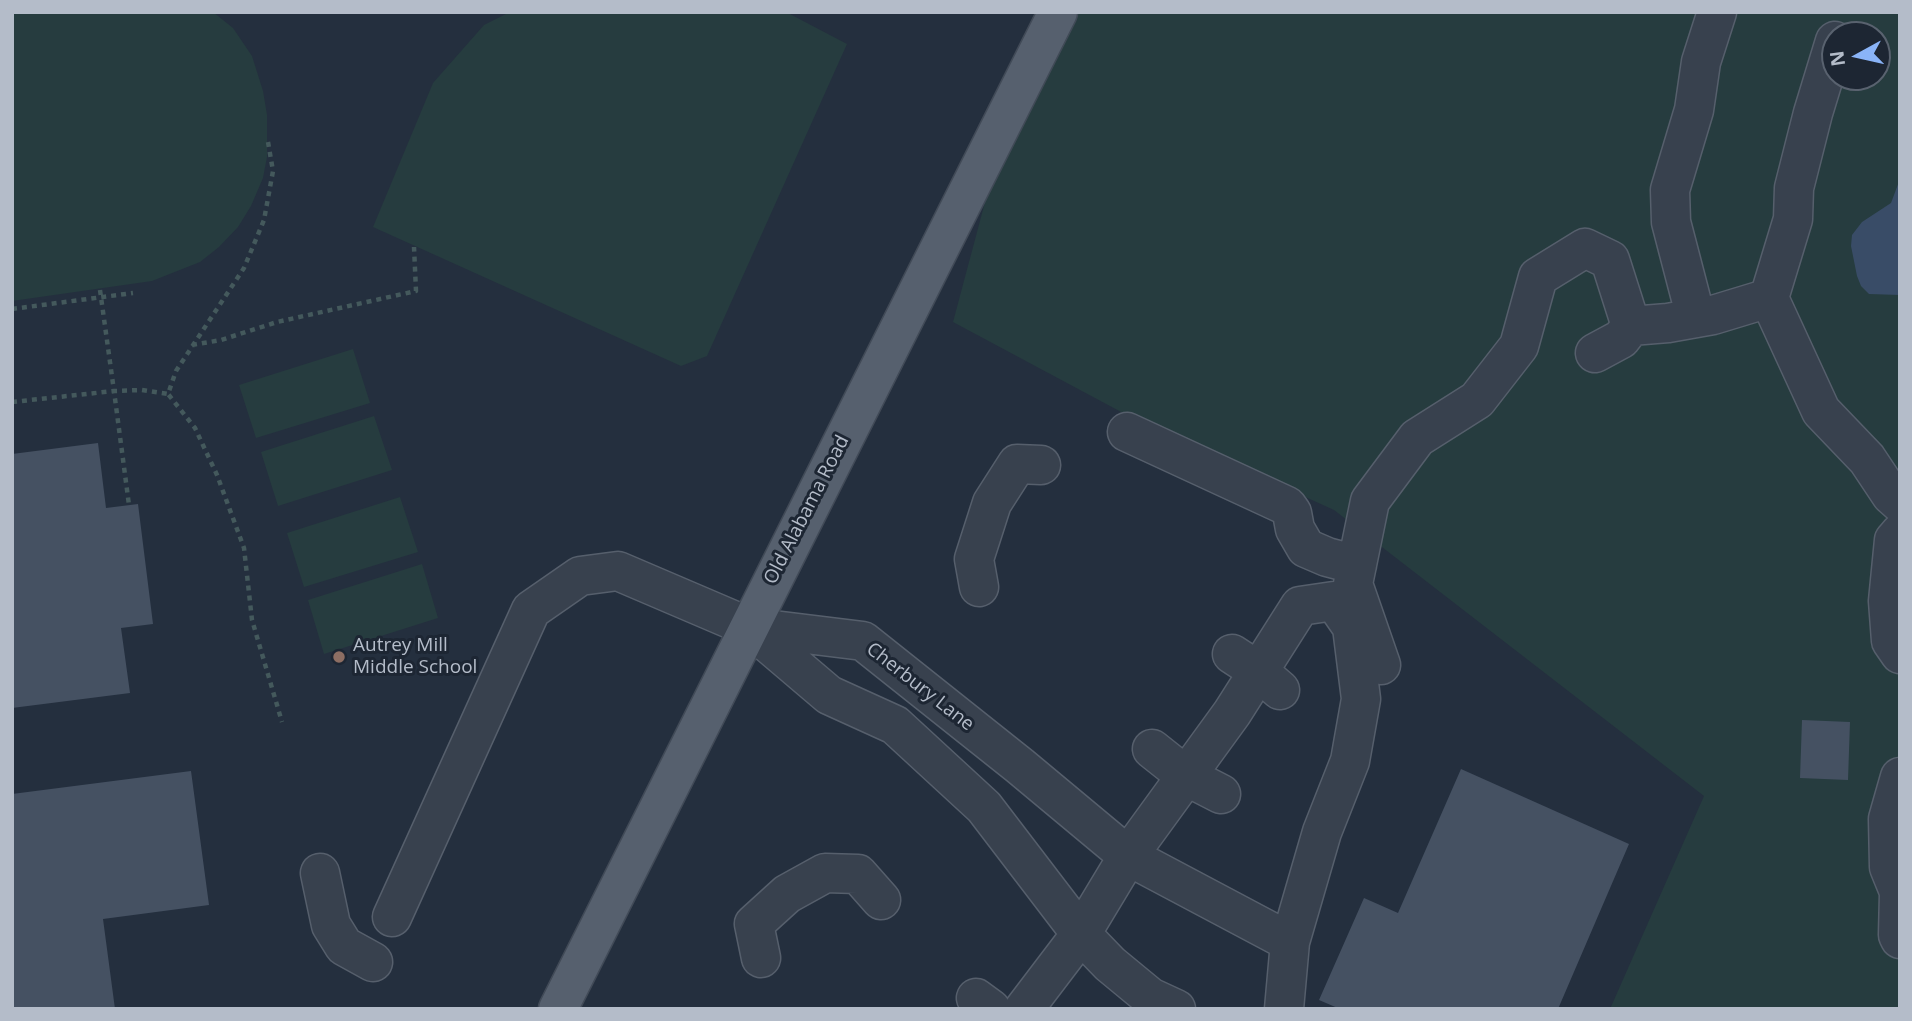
<!DOCTYPE html>
<html>
<head>
<meta charset="utf-8">
<style>
  body { margin:0 }
  #map { position:relative; width:1912px; height:1021px; overflow:hidden; background:#242f3e; font-family:"Open Sans",sans-serif }
  canvas { display:block }
  .frame { position:absolute; inset:0; border:14px solid #b4bcc9; pointer-events:none }
  .north { position:absolute; left:1821px; top:21px; width:70px; height:70px; box-sizing:border-box; background:#1d2633; border:2px solid #59626f; border-radius:50%; rotate:262deg; font-size:19px; font-weight:700; line-height:28px; text-align:center; color:#b4bcc9 }
  .north::after { content:''; display:block; margin:auto; width:24px; height:32px; background:#8ab4f8; clip-path:polygon(50% 0,100% 100%,50% 72%,0 100%) }
</style>
</head>
<body>
<div id="map">
<canvas width="1912" height="1021"></canvas>
<div class="frame"></div>
<div class="north">N</div>
</div>
<script>
const c = document.querySelector('canvas').getContext('2d');
c.lineJoin = 'round';
function paint(path, color) { c.fillStyle = color; c.fill(path, 'evenodd'); }
const poly = rows => new Path2D(rows.map(r => 'M' + r).join(''));
function strokePath(path, color, width, dash) { c.strokeStyle = color; c.lineWidth = width; c.lineCap = dash ? 'butt' : 'round'; c.setLineDash(dash || []); c.stroke(path); }
function drawText(font, color, halo, rows, align = 'center') {
  c.font = font + ' "Open Sans",sans-serif'; c.lineWidth = 6; c.setLineDash([]); c.textBaseline = 'middle'; c.strokeStyle = halo; c.fillStyle = color; for (const [text, x, y, turn = 0] of rows) {
    c.save(); c.translate(x, y); c.rotate((+turn || 0) * Math.PI / 180); c.textAlign = isNaN(turn) ? turn : align; if (halo) c.strokeText(text, 0, 0); c.fillText(text, 0, 0); c.restore();
  }
}
const green = poly([
  [12,12,213,12,233,28,252,56,263,91,267,115,267,157,263,178,251,206,238,227,219,247,200,262,152,281,12,301],
  [510,12,786,12,847,44,707,356,681,366,373,227,433,83,484,25],
  [1048,12,1900,12,1900,1009,1610,1009,1704,796,1334,510,1138,421,953,322,1020,71],
  [1835,35,1877,35,1877,77,1835,77],
  [353,349,370,403,256,438,239,385],
  [374,416,392,470,278,506,261,452],
  [400,497,418,552,304,587,287,533],
  [422,564,438,618,324,654,308,600]
]);
const water = poly([
  [1900,179,1900,295,1869,294,1861,286,1857,276,1851,246,1852,235,1862,222,1891,203]
]);
const building = poly([
  [98,443,106,508,138,504,153,624,121,628,130,693,12,708,12,454],
  [1802,720,1850,722,1848,780,1800,778],
  [1461,769,1629,844,1558,1009,1340,1009,1319,1000,1364,898,1398,913],
  [191,771,209,905,103,919,115,1009,12,1009,12,794]
]);
const path = poly([
  [268,142,273,171,264,220,244,268,176,371,168,394,195,428,217,475,244,548,252,620,282,722],
  [100,290,114,391,142,390,168,394],
  [12,309,133,293],
  [192,345,221,340,277,322,416,291,414,247],
  [12,402,114,391,129,505]
]);
const minor = poly([
  [1769,298,1821,411,1867,459,1891,495,1900,503],
  [1696,318,1671,222,1670,190,1694,110,1701,62,1717,12],
  [1595,353,1621,339,1631,326],
  [1127,432,1287,506,1292,513,1295,529,1306,548,1327,557,1357,565],
  [1900,533,1894,540,1888,601,1891,641,1900,654],
  [979,587,974,559,992,503,1017,464,1041,465],
  [749,627,829,695,895,725,984,807,1081,934,1110,964,1150,997,1176,1009],
  [1232,654,1258,671,1280,690],
  [1381,665,1353,584,1370,501,1417,438,1477,400,1519,346,1538,277,1585,248,1610,260,1631,326,1668,323,1713,315,1769,298,1793,219,1794,188,1813,113,1835,41],
  [1152,749,1186,776,1221,794],
  [1900,777,1888,819,1889,867,1900,894],
  [320,873,331,925,344,946,373,962],
  [1899,893,1898,935,1900,939],
  [392,917,531,610,580,576,618,571,749,627,863,641,1020,766,1128,856,1290,942],
  [761,958,754,924,787,894,825,873,858,874,881,900],
  [976,998,991,1009],
  [1024,1009,1081,934,1128,856,1232,713,1300,606,1334,601,1352,627,1361,699,1350,761,1322,832,1290,942,1284,1009]
]);
const major = poly([
  [558,1009,1058,12]
]);
const markers = [
  [339,657,7,"#8d6e63"]
];
const streetNames = [
  ["Old Alabama Road",807,510,-63],
  ["Cherbury Lane",920,687,38]
];
const poiNames = [
  ["Autrey Mill",353,646],
  ["Middle School",353,668]
];
paint(green, '#263c3f');
paint(water, '#394c67');
paint(building, '#455162');
strokePath(minor, '#565f6c', 41);
strokePath(major, '#414a57', 41);
strokePath(path, '#44595c', 4.5, [5, 5]);
strokePath(minor, '#38414e', 38);
strokePath(major, '#56606e', 38);
for (const [x, y, r, color] of markers) { const dot = new Path2D(); dot.arc(x, y, r, 0, 2 * Math.PI); c.fillStyle = color; c.fill(dot); strokePath(dot, '#1d2633', 2.5); }
drawText('19px', '#b4bcc9', '#1d2633', streetNames);
drawText('19px', '#b4bcc9', '#1d2633', poiNames, 'left');
</script>
</body>
</html>
